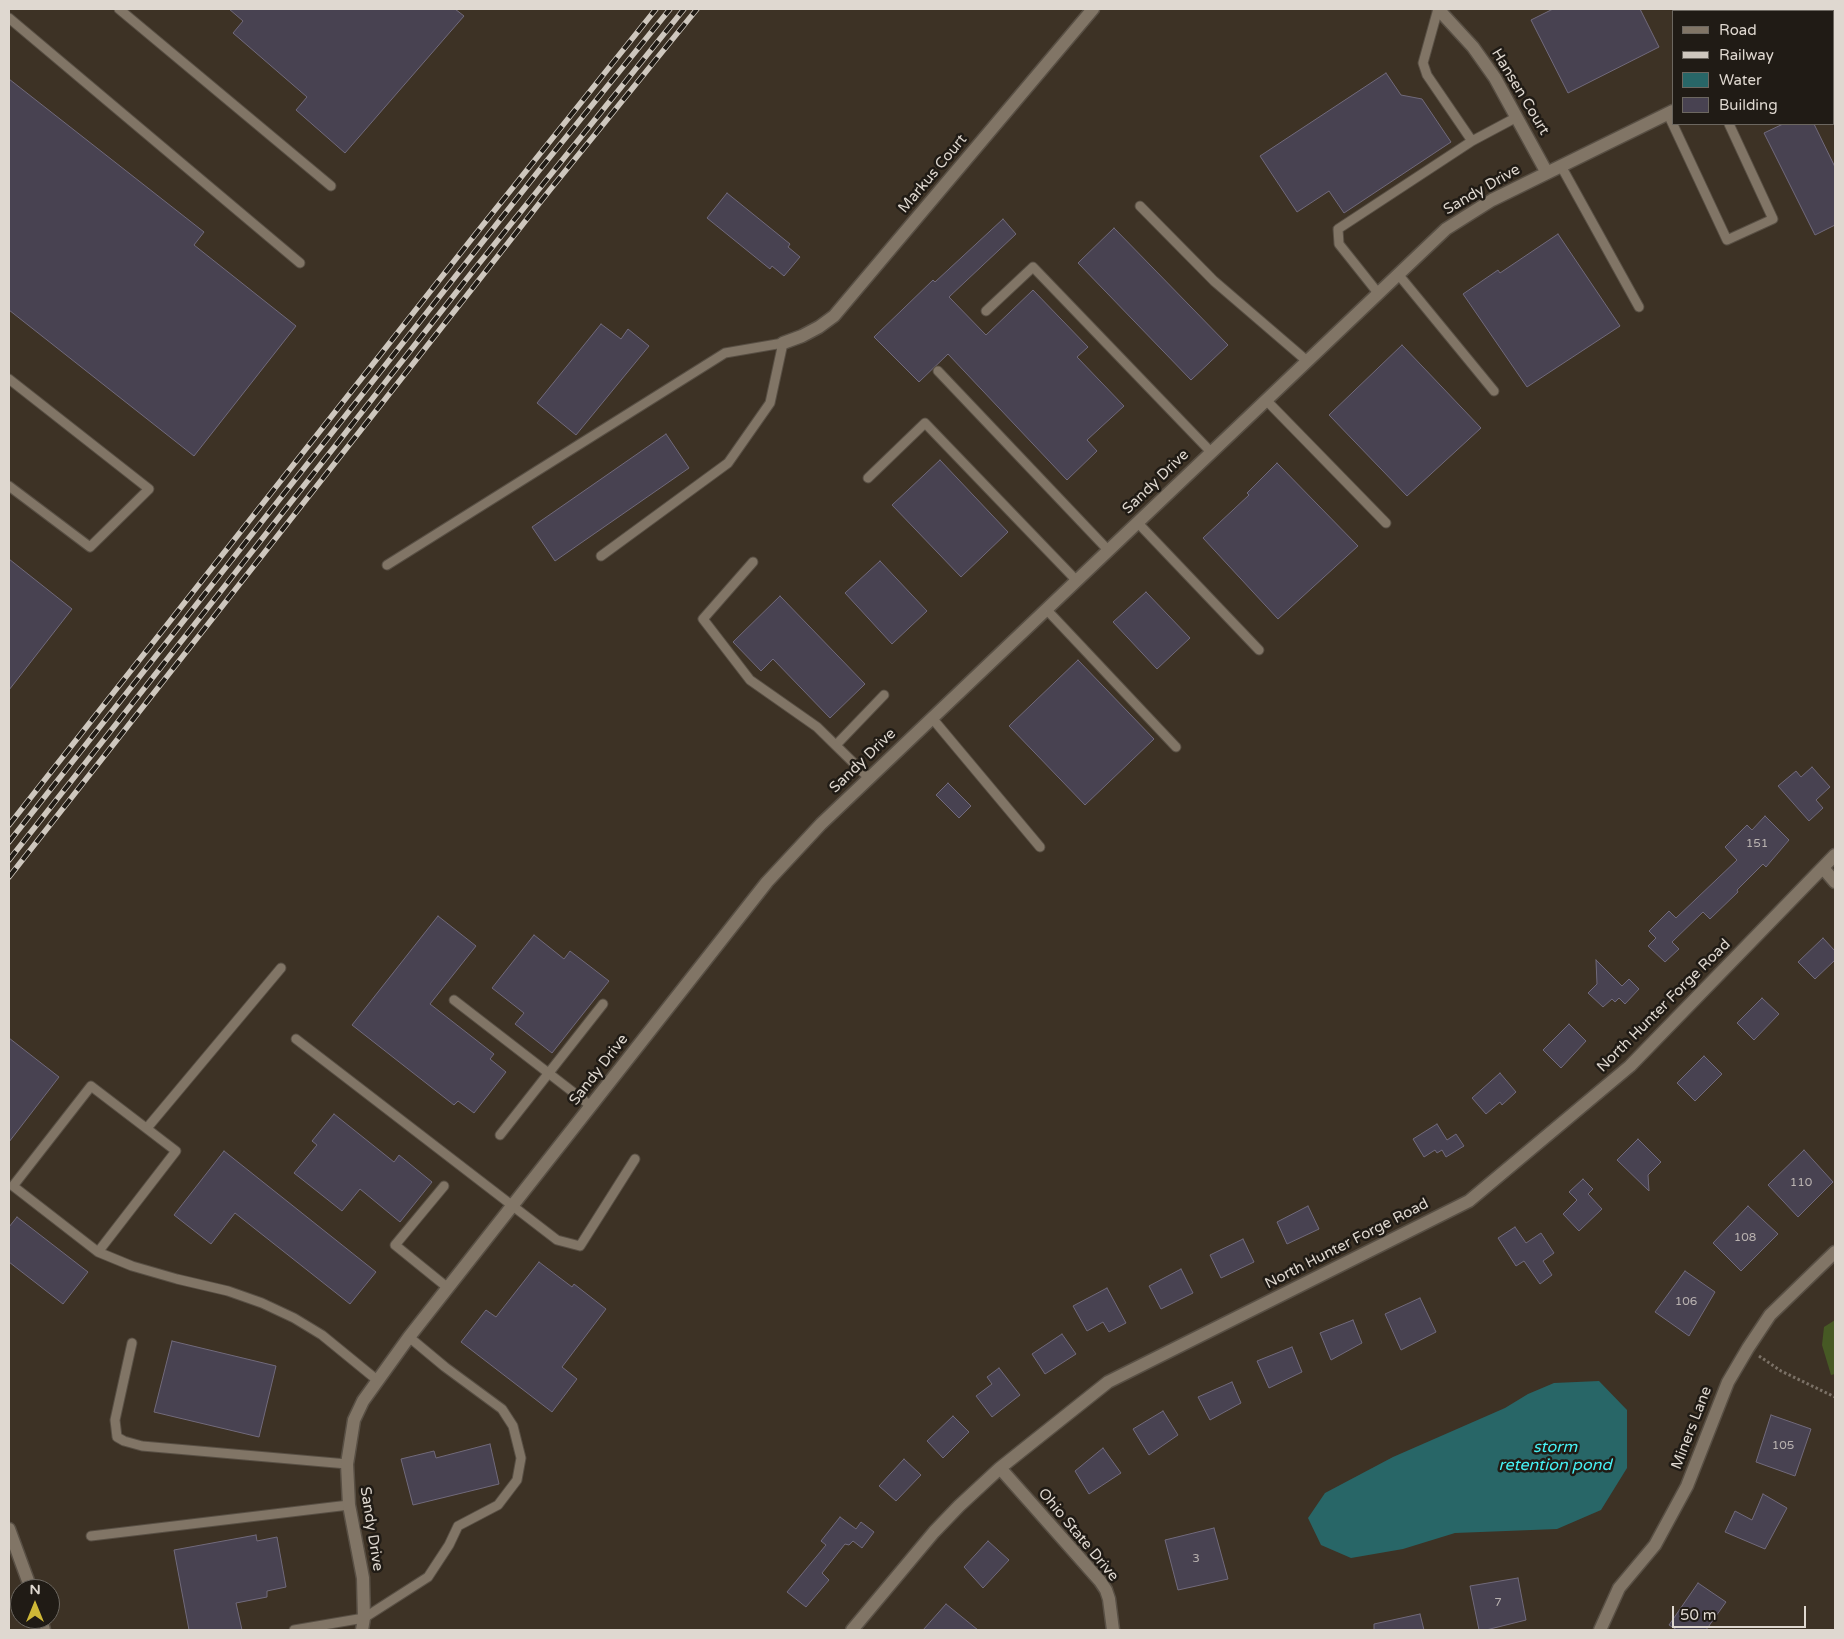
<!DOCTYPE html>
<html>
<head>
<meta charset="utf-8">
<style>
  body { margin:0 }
  #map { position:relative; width:1844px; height:1639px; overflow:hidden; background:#3d3225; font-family:"Varela Round",sans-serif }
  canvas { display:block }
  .frame { position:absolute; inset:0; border:10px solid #dfd8d0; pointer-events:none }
  .legend { position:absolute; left:1672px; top:10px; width:162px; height:115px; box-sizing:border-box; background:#201b15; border:1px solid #6c6760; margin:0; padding:6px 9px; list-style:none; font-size:15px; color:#dfd8d0 }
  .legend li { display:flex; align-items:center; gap:10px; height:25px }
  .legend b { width:25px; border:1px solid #6c6760 }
  .north { position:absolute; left:10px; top:1579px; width:50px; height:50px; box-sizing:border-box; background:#201b15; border:1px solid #6c6760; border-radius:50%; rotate:0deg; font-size:14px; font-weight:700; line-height:20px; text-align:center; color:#dfd8d0 }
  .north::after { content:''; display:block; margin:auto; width:18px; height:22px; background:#cfb837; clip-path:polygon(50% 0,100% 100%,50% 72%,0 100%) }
  .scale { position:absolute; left:1672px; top:1606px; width:134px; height:22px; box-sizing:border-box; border:2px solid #dfd8d0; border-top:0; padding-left:6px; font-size:15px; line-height:18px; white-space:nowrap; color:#dfd8d0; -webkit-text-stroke:4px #201b15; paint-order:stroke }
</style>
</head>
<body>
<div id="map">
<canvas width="1844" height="1639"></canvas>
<div class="frame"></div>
<ul class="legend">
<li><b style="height:6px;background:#817566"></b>Road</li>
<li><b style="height:6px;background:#cec7be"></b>Railway</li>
<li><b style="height:14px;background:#286667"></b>Water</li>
<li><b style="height:14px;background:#484251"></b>Building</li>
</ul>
<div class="north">N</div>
<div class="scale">50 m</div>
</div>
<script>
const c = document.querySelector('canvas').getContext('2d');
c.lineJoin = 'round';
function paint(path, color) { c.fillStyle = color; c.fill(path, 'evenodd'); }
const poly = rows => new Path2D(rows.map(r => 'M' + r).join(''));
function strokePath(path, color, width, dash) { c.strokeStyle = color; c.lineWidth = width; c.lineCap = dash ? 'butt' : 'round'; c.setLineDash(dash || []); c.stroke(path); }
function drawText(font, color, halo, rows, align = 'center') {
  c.font = font + ' "Varela Round",sans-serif'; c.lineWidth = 5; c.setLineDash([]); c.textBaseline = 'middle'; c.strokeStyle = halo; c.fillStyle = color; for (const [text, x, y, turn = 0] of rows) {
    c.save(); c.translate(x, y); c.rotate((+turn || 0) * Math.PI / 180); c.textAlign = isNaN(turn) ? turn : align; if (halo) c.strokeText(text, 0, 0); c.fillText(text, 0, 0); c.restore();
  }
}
const green = poly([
  [1835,1320,1835,1374,1831,1375,1822,1345,1824,1327]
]);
const water = poly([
  [1599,1381,1627,1410,1627,1468,1601,1510,1557,1529,1455,1533,1403,1549,1351,1558,1321,1545,1308,1518,1325,1493,1393,1457,1505,1408,1528,1394,1554,1383]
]);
const building = poly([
  [229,9,455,9,464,16,345,153,296,110,307,97,233,33,243,21,229,9],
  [1553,9,1640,9,1659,47,1568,93,1531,20,1553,9],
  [1386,73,1401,95,1422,99,1451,142,1344,213,1329,191,1297,212,1260,156,1386,73],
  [9,79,204,232,194,245,296,326,194,456,9,310,9,79],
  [1783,124,1814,124,1835,167,1835,225,1815,235,1764,133,1783,124],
  [727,193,790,244,788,247,800,257,784,276,772,266,770,269,707,218,727,193],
  [1003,219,1016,234,949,297,986,335,1033,290,1088,347,1077,357,1124,406,1087,440,1097,451,1067,480,948,354,919,382,874,337,933,280,935,282,1003,219],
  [1114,228,1228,345,1191,380,1078,263,1114,228],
  [1558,234,1620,326,1527,387,1463,294,1498,270,1500,273,1558,234],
  [601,324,621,339,628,329,649,346,576,435,537,403,601,324],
  [1402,345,1481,428,1407,496,1329,415,1402,345],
  [666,434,689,468,555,561,532,527,666,434],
  [940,460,1008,532,961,577,892,505,940,460],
  [1277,463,1358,546,1278,619,1203,538,1249,495,1247,493,1277,463],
  [9,559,72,609,9,690,9,559],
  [880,561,927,611,892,644,845,593,880,561],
  [1146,592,1190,638,1157,669,1113,622,1146,592],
  [780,596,865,684,830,718,773,659,761,671,733,642,780,596],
  [1078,660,1154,739,1085,805,1009,726,1078,660],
  [1812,767,1830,787,1816,800,1823,808,1809,821,1778,786,1796,771,1801,777,1812,767],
  [948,783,971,806,959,818,936,795,948,783],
  [1765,816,1789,840,1766,867,1763,864,1737,890,1738,892,1710,919,1703,912,1672,942,1679,949,1665,962,1648,946,1656,938,1649,931,1669,911,1676,918,1737,860,1725,847,1747,825,1752,830,1765,816],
  [438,916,476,946,430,1004,494,1054,490,1059,506,1072,474,1113,458,1101,454,1105,352,1025,438,916],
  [534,935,564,959,570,951,609,981,552,1053,515,1024,524,1013,492,988,534,935],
  [1823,938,1835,951,1835,960,1815,979,1798,962,1823,938],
  [1596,960,1622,986,1629,979,1639,989,1625,1004,1619,998,1615,1002,1612,999,1603,1007,1588,993,1597,984,1596,960],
  [1762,998,1779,1014,1754,1040,1737,1023,1762,998],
  [1569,1024,1586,1041,1561,1068,1543,1050,1569,1024],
  [9,1038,59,1077,9,1142,9,1038],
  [1704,1056,1722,1074,1695,1101,1677,1083,1704,1056],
  [1500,1073,1516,1092,1502,1105,1500,1102,1486,1114,1472,1098,1500,1073],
  [334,1114,394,1162,399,1155,432,1182,400,1222,360,1189,342,1211,294,1173,317,1145,312,1141,334,1114],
  [1437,1124,1447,1140,1456,1134,1464,1146,1446,1157,1442,1150,1437,1153,1435,1150,1424,1157,1413,1139,1437,1124],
  [1638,1139,1661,1162,1648,1175,1649,1191,1617,1160,1638,1139],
  [1804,1150,1833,1182,1798,1217,1768,1185,1804,1150],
  [224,1151,376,1272,350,1304,235,1213,211,1244,174,1215,224,1151],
  [1583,1179,1593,1189,1588,1194,1602,1209,1579,1231,1563,1214,1577,1200,1569,1192,1583,1179],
  [1308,1206,1319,1229,1287,1244,1277,1222,1308,1206],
  [1748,1206,1778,1234,1741,1271,1713,1243,1748,1206],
  [17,1217,88,1272,63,1304,9,1262,9,1227,17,1217],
  [1515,1227,1526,1243,1541,1233,1554,1253,1543,1261,1552,1275,1540,1284,1524,1261,1516,1266,1498,1238,1515,1227],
  [1243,1239,1254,1262,1221,1278,1210,1255,1243,1239],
  [539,1262,572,1287,574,1284,606,1309,562,1367,577,1379,552,1412,461,1342,486,1310,496,1317,539,1262],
  [1181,1269,1193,1293,1161,1309,1149,1286,1181,1269],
  [1685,1271,1715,1292,1689,1336,1655,1312,1685,1271],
  [1107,1288,1126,1323,1109,1332,1103,1322,1087,1331,1073,1306,1107,1288],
  [1420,1298,1436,1332,1401,1350,1385,1314,1420,1298],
  [1353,1320,1362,1343,1331,1360,1320,1333,1353,1320],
  [1062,1334,1076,1354,1045,1374,1032,1354,1062,1334],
  [172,1341,276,1366,259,1437,154,1412,172,1341],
  [1292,1347,1302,1372,1269,1388,1257,1361,1292,1347],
  [999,1368,1020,1395,992,1417,976,1396,992,1384,987,1377,999,1368],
  [1232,1382,1241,1403,1210,1420,1198,1397,1232,1382],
  [1163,1411,1178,1435,1149,1455,1133,1429,1163,1411],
  [1771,1415,1811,1429,1795,1476,1756,1462,1771,1415],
  [953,1416,969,1432,943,1458,927,1441,953,1416],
  [490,1444,499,1484,413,1505,401,1459,434,1451,436,1458,490,1444],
  [1103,1448,1121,1473,1089,1494,1075,1471,1103,1448],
  [904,1459,921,1475,896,1501,879,1486,904,1459],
  [1763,1494,1787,1508,1765,1549,1725,1532,1735,1511,1752,1520,1763,1494],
  [840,1517,856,1529,861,1522,874,1532,862,1548,853,1541,849,1545,845,1544,822,1573,829,1580,806,1607,787,1592,826,1545,821,1541,840,1517],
  [1214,1528,1228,1579,1178,1590,1165,1540,1214,1528],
  [256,1535,257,1541,277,1537,286,1587,267,1591,267,1597,236,1603,242,1630,189,1630,174,1550,256,1535],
  [988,1541,1009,1560,983,1588,964,1567,988,1541],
  [1518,1578,1526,1620,1486,1630,1479,1630,1470,1586,1518,1578],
  [1698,1583,1726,1602,1706,1630,1677,1630,1669,1625,1698,1583],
  [946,1604,978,1630,923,1630,946,1604],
  [1420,1614,1424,1630,1374,1630,1374,1624,1420,1614]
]);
const path = poly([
  [1759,1356,1781,1371,1835,1397]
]);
const lane = poly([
  [119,9,331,186],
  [1438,9,1423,63,1427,75,1472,141],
  [1737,9,1738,11],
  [9,18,300,263],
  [1833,85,1835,83],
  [1833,110,1835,115],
  [1668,114,1727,240,1773,219,1729,124],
  [1561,166,1639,307],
  [1140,206,1214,281,1307,361],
  [1398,274,1494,391],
  [1378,293,1339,244,1338,229,1472,141,1517,117],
  [986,311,1033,267,1211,452],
  [938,371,1108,550],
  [9,379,149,489,90,547,9,486],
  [1266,400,1386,523],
  [868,478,925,423,1076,580],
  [1137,522,1259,650],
  [753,562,703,619,750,680,817,727,869,778],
  [387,565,725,353,783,343,770,403,728,463,601,556],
  [1046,609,1176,747],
  [932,718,1040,847],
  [836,745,884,695],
  [454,1000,591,1106],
  [296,1039,557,1240,580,1246,635,1159],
  [147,1128,281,968],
  [500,1135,603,1004],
  [444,1186,395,1245,448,1288],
  [98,1252,176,1151,91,1086,13,1186,98,1252,132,1266,177,1279,228,1291,262,1303,294,1318,322,1335,377,1380],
  [132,1343,115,1420,117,1437,124,1441,142,1446,347,1464],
  [91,1536,349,1505],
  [294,1630,364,1618,428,1577,449,1545,458,1526,498,1505,517,1480,521,1458,513,1426,502,1409,445,1367,409,1337]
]);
const street = poly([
  [1439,10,1473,47,1495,78,1547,173],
  [1833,33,1835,32],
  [783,343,802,336,819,327,834,316,1093,9],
  [1823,868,1835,882],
  [1000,1468,1100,1581,1106,1590,1109,1599,1113,1630],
  [362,1630,364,1618,363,1578,349,1505,347,1464,354,1420,363,1401,409,1337,767,882,821,824,1446,229,1492,200,1673,111],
  [852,1630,934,1532,959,1506,1000,1468,1108,1382,1469,1201,1630,1066,1835,855],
  [1600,1630,1619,1588,1655,1545,1687,1486,1728,1382,1748,1348,1770,1315,1835,1252]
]);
const secondary = poly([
  [9,1529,31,1589],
  [41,1619,44,1630]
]);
const rail = poly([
  [9,825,470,241,656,9],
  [9,842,537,173,670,9],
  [9,860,473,271,684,9],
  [9,877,549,191,697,9]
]);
const numberNames = [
  ["151",1757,844],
  ["110",1801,1183],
  ["108",1745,1238],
  ["106",1686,1302],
  ["105",1783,1446],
  ["3",1196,1559],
  ["7",1498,1603]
];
const streetNames = [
  ["Hansen Court",1520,92,59],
  ["Markus Court",933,174,-50],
  ["Sandy Drive",1482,190,-30],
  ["Sandy Drive",1156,482,-44],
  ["Sandy Drive",863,761,-44],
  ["North Hunter Forge Road",1664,1006,-45],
  ["Sandy Drive",599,1070,-52],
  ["North Hunter Forge Road",1347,1244,-27],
  ["Miners Lane",1692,1428,-69],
  ["Sandy Drive",371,1529,81],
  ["Ohio State Drive",1078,1535,50]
];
const waterNames = [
  ["storm",1555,1448],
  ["retention pond",1555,1466]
];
paint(green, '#465924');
paint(water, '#286667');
paint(building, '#484251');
strokePath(building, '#716a7b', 1);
strokePath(lane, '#584f44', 11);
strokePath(street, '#584f44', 15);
strokePath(secondary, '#584f44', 15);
strokePath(path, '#7b7166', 3, [2.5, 2.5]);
strokePath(lane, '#817566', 9);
strokePath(street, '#817566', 12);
strokePath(secondary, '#817566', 12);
strokePath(rail, '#cec7be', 5.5);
strokePath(rail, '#201b15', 4, [11]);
drawText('12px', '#b9b2b0', null, numberNames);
drawText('15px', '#dfd8d0', '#201b15', streetNames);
drawText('italic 16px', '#46f1f4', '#201b15', waterNames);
</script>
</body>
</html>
